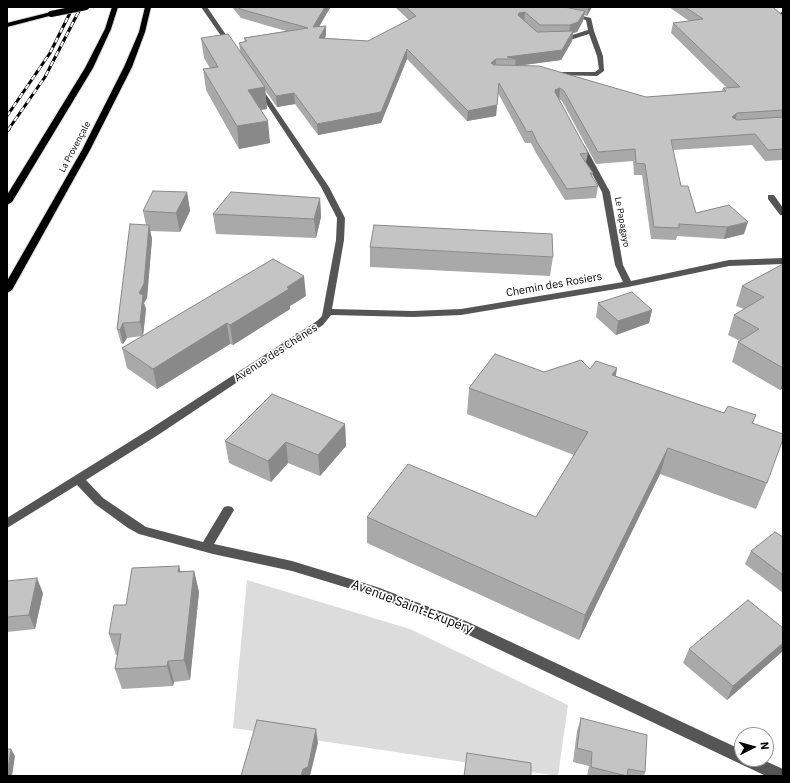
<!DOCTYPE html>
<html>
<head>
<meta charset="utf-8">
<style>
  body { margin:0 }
  #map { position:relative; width:790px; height:783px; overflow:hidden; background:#fff; font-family:"IBM Plex Sans",sans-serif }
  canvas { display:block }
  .frame { position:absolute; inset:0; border:8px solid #000; pointer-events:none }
  .north { position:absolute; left:734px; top:727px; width:40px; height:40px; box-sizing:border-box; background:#fff; border:1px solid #999; border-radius:50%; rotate:84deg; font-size:11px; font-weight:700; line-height:16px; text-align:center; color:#000 }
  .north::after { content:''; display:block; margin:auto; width:14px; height:18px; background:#000; clip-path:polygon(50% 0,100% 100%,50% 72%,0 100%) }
</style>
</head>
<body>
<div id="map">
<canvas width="790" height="783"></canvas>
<div class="frame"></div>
<div class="north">N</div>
</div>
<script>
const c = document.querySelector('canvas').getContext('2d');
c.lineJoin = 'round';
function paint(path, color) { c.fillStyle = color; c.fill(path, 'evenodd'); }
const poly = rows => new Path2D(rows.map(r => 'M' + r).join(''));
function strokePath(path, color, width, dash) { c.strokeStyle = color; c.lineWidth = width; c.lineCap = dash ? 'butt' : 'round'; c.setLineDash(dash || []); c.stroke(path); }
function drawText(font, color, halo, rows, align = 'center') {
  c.font = font + ' "IBM Plex Sans",sans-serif'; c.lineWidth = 3.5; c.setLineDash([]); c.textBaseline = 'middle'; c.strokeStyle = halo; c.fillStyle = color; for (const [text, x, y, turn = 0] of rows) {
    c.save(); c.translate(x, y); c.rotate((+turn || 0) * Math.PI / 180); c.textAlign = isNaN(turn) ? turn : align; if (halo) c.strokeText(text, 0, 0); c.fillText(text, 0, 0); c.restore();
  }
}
const green = poly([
  [247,580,410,629,568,705,558,776,233,728]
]);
const minor = poly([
  [201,7,207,7,233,45,232,46,228,46,201,7],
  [544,7,550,7,559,11,591,18,594,31,603,56,604,71,597,76,553,75,552,74,555,72,595,72,599,69,597,56,589,34,570,40,559,40,556,38,559,36,569,36,588,30,586,20,549,11,544,7],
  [783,11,783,23,780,21,780,13,783,11],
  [257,87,261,87,329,187,345,218,344,240,332,309,413,311,461,309,623,282,615,265,602,192,577,146,581,144,585,146,610,192,623,265,631,281,729,260,783,258,783,264,729,266,628,287,461,315,413,317,331,315,323,325,158,435,86,480,103,498,146,527,203,542,224,507,228,506,232,507,234,510,214,544,292,561,377,587,466,621,742,750,742,759,761,759,783,769,783,776,766,776,456,629,418,613,371,595,292,571,213,554,139,534,128,528,95,504,77,485,7,528,7,518,150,429,317,321,322,316,336,240,337,218,321,187,256,88,257,87],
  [768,195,774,195,783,208,783,215,780,215,768,199,768,195]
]);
const major = poly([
  [51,12,53,13,53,15,7,27,7,23,51,12]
]);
const highway = poly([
  [112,7,118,7,111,29,93,68,12,202,7,205,7,195,85,68,105,29,112,7],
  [145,7,151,7,145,32,132,67,90,150,12,290,7,293,7,281,82,150,124,67,139,32,145,7]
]);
const railFar1 = poly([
  [7,116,50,53,73,7],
  [8,130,45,77,81,7]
]);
const rail = poly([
  [7,131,9,129]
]);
const majorBridge = poly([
  [51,14,86,7]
]);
const wall = poly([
  [232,7,330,7,330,8,319,26,326,26,326,35,325,38,368,41,409,20,396,8,396,7,592,7,587,16,584,15,583,21,577,32,573,33,572,41,561,60,518,66,646,97,722,91,723,88,727,88,671,33,673,23,689,21,669,7,773,7,783,16,783,160,765,161,752,145,673,150,681,186,696,213,744,234,724,239,677,236,676,240,651,239,642,175,634,175,633,161,596,164,562,101,559,99,588,153,586,162,593,173,592,177,598,186,596,198,565,200,536,153,531,143,525,143,498,93,496,116,467,121,407,59,381,123,318,135,295,104,277,107,265,90,267,109,261,110,270,143,239,149,206,90,203,69,210,68,204,58,201,38,240,50,239,43,245,42,244,38,286,31,241,18],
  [187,192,190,211,180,232,150,231,152,239,147,298,144,303,146,309,143,336,306,296,290,306,290,309,233,345,230,344,157,389,127,368,122,348,142,336,127,338,123,344,121,343,117,329,146,225,143,211],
  [320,198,321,217,316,238,216,234,213,214],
  [370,247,553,257,550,276,370,267],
  [783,264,783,388,780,390,732,362,738,342,740,341,728,335,734,315,744,309,736,306,742,286],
  [598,303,652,310,649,323,616,335,596,317],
  [617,368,616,376,724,413,756,415,753,423,767,483,756,509,660,474,579,640,367,543,367,517,536,517,574,455,467,414,469,388,544,372],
  [345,424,346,446,320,476,288,463,271,482,229,463,225,441],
  [783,537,783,593,745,564,751,551],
  [181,571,194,571,199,592,190,680,174,682,173,686,122,689,115,669,117,655,116,655,109,634,126,605],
  [7,581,43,593,35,629,7,632],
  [783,628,783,651,727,700,683,663,689,649],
  [581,718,645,772,644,776,587,776,589,766,573,762,577,731]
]);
const shadedWall = poly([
  [325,7,330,7,330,8,313,37,313,27],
  [588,7,592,7,587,16],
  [585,11,583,21,577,32,573,33,572,41,561,60,515,66,516,59,507,57,569,34,570,25],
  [525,12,524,22,518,15,519,13],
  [326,26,326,35,320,47,319,38],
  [407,49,407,59,381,123,318,135,317,124],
  [496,59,495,70,491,63],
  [499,83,496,116,467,121,468,111],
  [265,87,267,109,250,111,248,90],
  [560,88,559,99,554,101,555,90],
  [294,93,295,104,277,107,276,96],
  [737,113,734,124,732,117],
  [268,121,270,143,239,149,237,126],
  [187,192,190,211,180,232,176,213],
  [320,198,321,217,316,238,314,219],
  [748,222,744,234,724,239,727,227],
  [149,225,152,239,147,298,144,303,146,309,143,336,140,322,139,293],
  [304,276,306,296,290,306,290,309,233,345,230,325,287,287],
  [652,310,649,323,616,335,618,321],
  [123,323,127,338,123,344,120,330],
  [227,323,230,344,157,389,153,369],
  [617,368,612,394,612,375],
  [783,383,783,388,780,390],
  [345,424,346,446,320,476,318,455],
  [286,442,288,463,271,482,268,461],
  [668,448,660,474,579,640,585,615],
  [179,566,185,587,178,572],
  [194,571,199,592,190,680,184,660],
  [37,578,43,593,35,629,29,615],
  [783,643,783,651,727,700,733,686],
  [168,661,174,682,173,686,167,666],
  [316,729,318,743,310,776,301,776,303,769],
  [11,749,15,756,12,776,7,776]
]);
const building = poly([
  [238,7,325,7,313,27,326,26,319,38,368,41,416,16,406,7,564,7,585,11,578,22,570,25,540,25,525,12,519,13,518,15,537,32,573,31,562,50,507,57,516,59,496,59,491,63,494,65,539,66,646,97,726,91,723,88,740,87,673,23,703,19,685,7,773,7,783,16,783,110,737,113,732,117,737,120,783,117,783,149,768,150,755,134,671,140,681,186,688,186,696,213,729,205,748,222,727,227,679,224,679,228,654,227,645,164,636,163,635,149,598,152,564,91,560,88,555,90,555,92,588,153,580,154,593,173,590,173,598,186,567,189,537,142,532,131,527,132,499,83,497,105,468,111,407,49,381,112,317,124,294,93,276,96,239,43,247,41,244,38,308,28,240,9,238,7],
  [228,34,265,87,248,90,268,121,237,126,203,69,218,67,201,38,228,34],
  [153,191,187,192,176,213,143,211,153,191],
  [231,192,320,198,314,219,213,214,231,192],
  [130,224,149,225,144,284,139,293,143,295,140,322,123,323,120,330,117,329,130,224],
  [374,225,552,234,553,257,370,247,374,225],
  [273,259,304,276,287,287,289,289,230,325,227,323,153,369,122,348,273,259],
  [783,264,783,368,738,342,759,329,734,315,764,297,742,286,783,264],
  [632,292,652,310,618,321,598,303,632,292],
  [495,354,544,372,581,360,590,369,596,361,617,368,612,375,724,413,728,406,756,415,752,423,783,434,783,439,767,483,668,448,585,615,367,517,408,464,536,517,588,432,469,388,495,354],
  [272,394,345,424,318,455,286,442,268,461,225,441,272,394],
  [775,532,783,537,783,575,751,551,775,532],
  [179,566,178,572,194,571,184,660,168,661,167,666,115,669,121,634,109,634,114,605,126,605,132,568,179,566],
  [37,578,29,615,7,617,7,581,37,578],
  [748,600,783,628,783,643,733,686,689,649,748,600],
  [581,718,647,735,645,772,628,769,627,776,591,767,592,752,577,748,581,718],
  [257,720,316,729,308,767,303,769,301,776,241,776,257,720],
  [7,749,11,749,7,775,7,749],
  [467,753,531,763,531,776,464,776,467,753]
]);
const farStreetnames = [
  ["La Provençale",75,147,-62],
  ["Le Papagayo",622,222,80]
];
const streetNames = [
  ["Chemin des Rosiers",554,285,-10],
  ["Avenue des Chênes",276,353,-33]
];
const nearStreetnames = [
  ["Avenue Saint-Exupéry",412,607,21]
];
paint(green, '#dcdcdc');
strokePath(major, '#dbdbdb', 2);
strokePath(highway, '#dbdbdb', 2);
paint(minor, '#555');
paint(major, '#000');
paint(highway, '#000');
strokePath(railFar1, '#000', 3);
strokePath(rail, '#000', 3.5);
strokePath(railFar1, '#fff', 2, [5.5]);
strokePath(rail, '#fff', 2.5, [7]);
strokePath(majorBridge, '#dbdbdb', 7, []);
strokePath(majorBridge, '#000', 6);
paint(wall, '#a9a9a9');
paint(shadedWall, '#898989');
paint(building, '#c4c4c4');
strokePath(building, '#898989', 1);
drawText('9px', '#000', '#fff', farStreetnames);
drawText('11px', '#000', '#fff', streetNames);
drawText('13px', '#000', '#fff', nearStreetnames);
</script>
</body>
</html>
